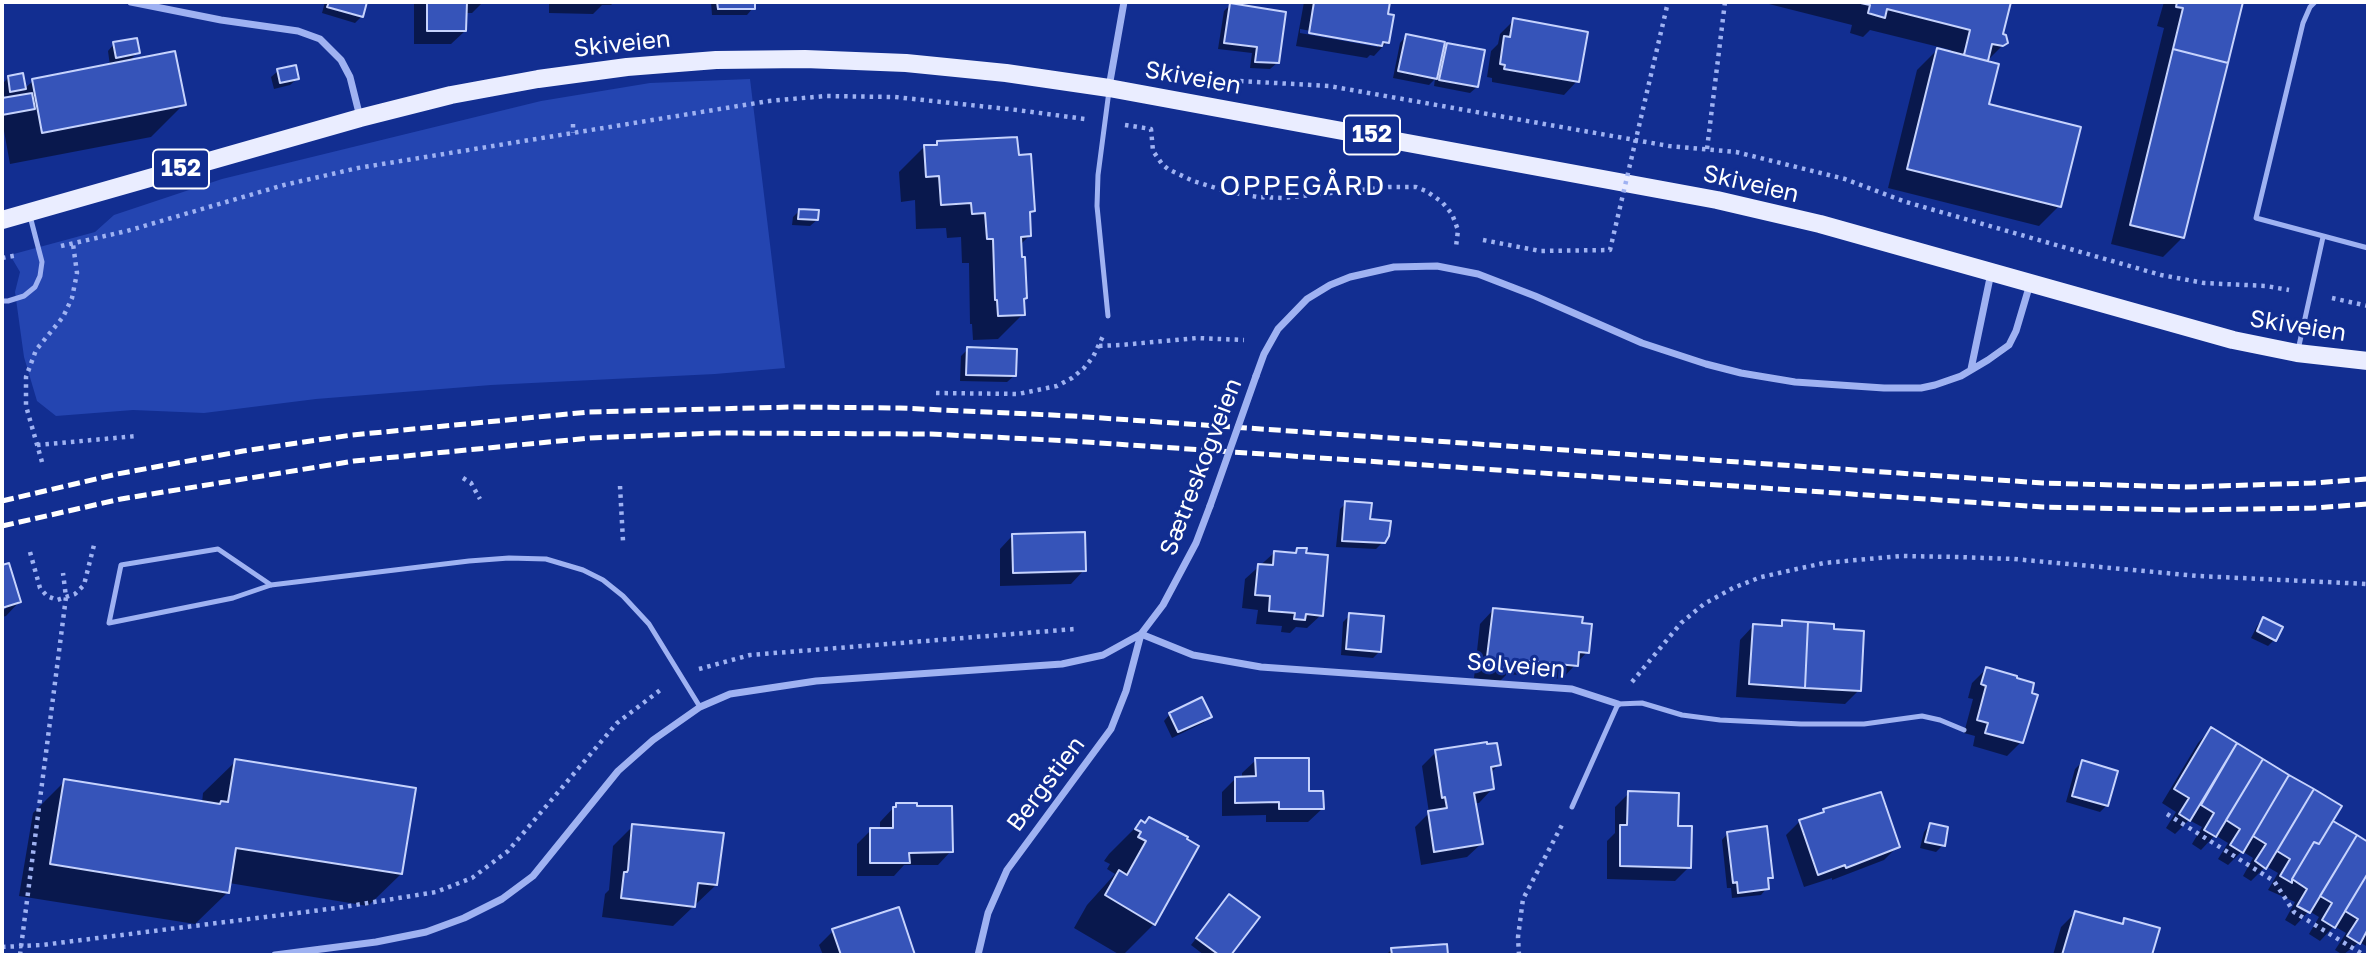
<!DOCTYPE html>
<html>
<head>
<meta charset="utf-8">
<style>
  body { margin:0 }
  #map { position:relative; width:2370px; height:957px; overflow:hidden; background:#122e91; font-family:"Golos Text",sans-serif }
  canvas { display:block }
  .frame { position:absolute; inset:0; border:4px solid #fff; pointer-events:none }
</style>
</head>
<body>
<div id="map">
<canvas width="2370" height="957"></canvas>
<div class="frame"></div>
</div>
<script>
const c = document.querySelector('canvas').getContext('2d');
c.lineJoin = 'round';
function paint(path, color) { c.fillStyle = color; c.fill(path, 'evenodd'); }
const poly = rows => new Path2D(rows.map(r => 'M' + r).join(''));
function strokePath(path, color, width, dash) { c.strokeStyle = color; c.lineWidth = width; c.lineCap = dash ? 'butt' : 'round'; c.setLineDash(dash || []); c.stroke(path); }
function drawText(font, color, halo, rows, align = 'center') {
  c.font = font + ' "Golos Text",sans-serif'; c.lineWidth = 6; c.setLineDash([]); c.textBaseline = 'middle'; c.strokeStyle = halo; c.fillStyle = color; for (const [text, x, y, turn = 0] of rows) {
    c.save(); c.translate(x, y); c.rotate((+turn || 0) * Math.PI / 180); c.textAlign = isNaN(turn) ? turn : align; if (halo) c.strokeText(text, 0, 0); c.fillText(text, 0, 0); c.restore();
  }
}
const green = poly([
  [750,79,785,368,715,374,491,385,316,399,204,413,133,410,56,416,37,401,24,357,15,292,20,272,10,255,95,232,114,215,222,179,541,101,650,83]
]);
const shadow = poly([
  [325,2,366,2,362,16,355,23,322,13],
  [405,2,483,2,472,13,465,13,465,31,451,44,414,44,414,2],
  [549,2,614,2,611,5,602,5,593,14,549,13],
  [711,2,753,2,753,8,747,15,712,15],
  [1304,2,1388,2,1386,15,1387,42,1374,56,1370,55,1367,58,1296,46],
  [1300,29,1378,43,1378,47,1300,33],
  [1761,2,2009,2,2001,36,2006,42,1985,63,1987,105,2059,206,2039,226,1888,188,1917,70,1937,50,1951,54,1951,50,1870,30,1863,37,1850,33,1852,25],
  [2164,2,2241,2,2183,237,2163,257,2111,244,2164,28,2157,26],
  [1230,5,1277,63,1270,69,1250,68,1252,53,1218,49,1224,11],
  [1514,20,1577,81,1564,95,1492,82,1492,78,1487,77,1491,51,1498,44,1500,34],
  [1406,36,1441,52,1448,45,1477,87,1470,93,1434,86,1435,79,1429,85,1393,78,1400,43],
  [114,44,138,52,128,62,184,104,151,137,10,164,2,120,2,100,5,99,2,84,8,78,22,75,24,89,33,81,110,66,108,51],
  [278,71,297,79,290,85,274,89,271,77],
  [937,142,1017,156,1033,211,1028,215,1030,235,1019,246,1026,298,1023,301,1023,314,998,339,973,340,972,324,970,324,969,263,962,263,961,237,947,238,946,228,916,229,915,200,901,202,899,172,924,147,933,147],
  [799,211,817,220,810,226,792,225,793,217],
  [968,349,1014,376,1007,382,960,381,961,356],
  [1346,503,1368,520,1383,542,1376,549,1336,547,1340,509],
  [1013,535,1084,570,1071,584,1000,586,1000,549],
  [1297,549,1321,615,1307,628,1296,627,1290,633,1281,632,1282,626,1256,624,1258,610,1242,608,1245,579,1275,552,1293,554],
  [8,565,19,602,6,616,2,617,2,610,6,609,6,605,2,606,2,567],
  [1493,610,1580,625,1587,652,1562,679,1507,674,1500,681,1474,678,1480,624],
  [1350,615,1380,651,1373,658,1341,655,1343,622],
  [2263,619,2274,640,2268,646,2251,638,2257,626],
  [1783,622,1832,631,1859,690,1845,704,1736,697,1740,640,1753,626,1778,627],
  [1986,669,2021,742,2007,756,1973,746,1975,736,1964,733,1973,699,1968,698,1972,683],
  [1170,714,1210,717,1203,723,1172,738,1164,721],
  [2211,729,2339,807,2331,821,2368,844,2368,947,2359,942,2343,955,2335,950,2346,933,2334,926,2320,941,2309,934,2319,917,2309,911,2295,926,2285,920,2295,902,2268,890,2278,873,2266,866,2251,881,2243,876,2253,858,2242,851,2228,865,2218,859,2228,843,2215,835,2201,850,2192,844,2202,827,2189,820,2175,834,2166,828,2176,812,2162,803,2198,743],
  [1436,752,1499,764,1490,774,1492,789,1479,803,1474,803,1481,844,1467,857,1421,865,1415,827,1429,813,1422,766],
  [1256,760,1307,792,1322,809,1308,822,1266,822,1266,815,1222,816,1222,792,1236,778,1242,778,1242,773],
  [236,761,401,874,368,906,229,883,228,892,195,924,19,896,33,813,65,781,202,803,203,793],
  [2082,762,2107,805,2100,812,2066,802,2075,769],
  [1629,793,1689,867,1675,881,1607,879,1607,841,1615,833,1615,807],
  [896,805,951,851,938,865,904,865,894,876,857,876,857,844,871,830,880,830,880,822],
  [1824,811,1898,846,1884,860,1832,880,1832,878,1804,887,1786,835,1800,821,1820,815],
  [1141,822,1197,847,1154,924,1123,955,1120,955,1074,928,1087,905,1115,874,1107,869,1110,864,1104,861,1109,854],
  [1930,825,1943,845,1936,852,1920,848,1924,832],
  [633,826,716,885,673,926,602,917,605,894,609,890,613,846],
  [1728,833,1772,877,1766,882,1767,888,1761,895,1732,898,1731,888,1727,888,1722,840],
  [1223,903,1258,918,1229,955,1204,955,1191,945],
  [898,909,913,955,823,955,819,945,833,931],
  [2075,913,2119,925,2124,920,2158,929,2150,955,2053,955,2061,927],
  [1445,945,1446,955,1386,955,1392,949]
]);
const building = poly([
  [329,2,367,2,363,17,327,7,329,2],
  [427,2,467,2,466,31,427,31,427,2],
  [717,2,755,2,755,9,718,9,717,2],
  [1314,2,1390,2,1388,14,1394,15,1389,43,1383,42,1382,46,1309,33,1314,2],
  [1856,2,2011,2,2003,34,2006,35,2008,43,2003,46,1992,44,1988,61,1964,55,1970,30,1887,9,1885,18,1868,13,1870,5,1856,2],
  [2177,2,2243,2,2228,63,2173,49,2183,8,2176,7,2177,2],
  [1230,3,1286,12,1279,63,1255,62,1257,47,1224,43,1230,3],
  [1513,18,1588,32,1579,82,1504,69,1505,65,1500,64,1504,36,1510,37,1513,18],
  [1406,34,1445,42,1437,79,1398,71,1406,34],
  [137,38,140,53,116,58,113,42,137,38],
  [1447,43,1485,50,1478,87,1439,80,1447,43],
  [1937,48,1999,64,1989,104,2081,127,2061,207,1907,169,1937,48],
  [2173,49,2228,63,2184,238,2130,225,2173,49],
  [175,51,186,105,42,133,32,79,175,51],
  [296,65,299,79,280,83,277,69,296,65],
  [23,73,26,89,10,92,8,76,23,73],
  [32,93,35,109,2,115,2,98,32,93],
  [1017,137,1019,155,1031,154,1035,211,1030,212,1031,236,1021,237,1022,257,1025,257,1027,298,1024,299,1025,315,998,316,997,300,995,300,993,239,987,239,985,213,972,214,971,203,941,205,939,176,926,177,924,145,937,145,937,141,1017,137],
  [799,209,819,210,818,220,798,219,799,209],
  [967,347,1017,349,1016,376,966,375,967,347],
  [1345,501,1372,503,1370,519,1391,521,1389,536,1385,543,1342,541,1345,501],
  [1085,532,1086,571,1013,573,1012,534,1085,532],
  [1297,548,1307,548,1306,553,1328,555,1323,616,1306,614,1305,620,1294,619,1295,613,1269,611,1270,596,1255,595,1258,564,1273,565,1274,551,1296,553,1297,548],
  [9,563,21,602,2,608,2,613,2,565,9,563],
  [1493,608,1583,617,1582,623,1592,624,1589,653,1579,652,1578,666,1516,660,1516,668,1486,665,1493,608],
  [1349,613,1384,616,1381,652,1346,649,1349,613],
  [2263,617,2283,627,2276,641,2257,631,2263,617],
  [1782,620,1808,622,1805,688,1749,684,1753,624,1782,626,1782,620],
  [1808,622,1834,624,1834,629,1864,631,1861,691,1805,688,1808,622],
  [1986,667,2017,676,2017,678,2034,683,2032,693,2038,695,2023,743,1985,733,1988,723,1977,720,1986,686,1981,684,1986,667],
  [1202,697,1212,717,1178,732,1169,713,1202,697],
  [2211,727,2237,743,2190,821,2179,814,2189,798,2174,789,2211,727],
  [1487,742,1487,744,1497,743,1501,765,1491,767,1494,789,1474,793,1483,844,1434,852,1428,811,1447,808,1445,797,1442,798,1435,750,1487,742],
  [2237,743,2263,759,2216,837,2204,830,2214,813,2201,805,2237,743],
  [1255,758,1309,758,1309,791,1323,791,1324,809,1279,809,1279,802,1235,803,1235,777,1256,776,1255,758],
  [235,759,416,788,402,874,236,848,229,893,50,864,64,779,220,804,221,801,228,802,235,759],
  [2263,759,2289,775,2243,853,2230,845,2240,829,2226,820,2263,759],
  [2082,760,2118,771,2108,806,2072,796,2082,760],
  [2289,775,2314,789,2266,869,2255,861,2266,844,2253,836,2289,775],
  [2314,789,2342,806,2319,844,2314,842,2292,879,2292,883,2280,876,2290,859,2277,851,2314,789],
  [1628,791,1679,793,1678,826,1692,826,1691,868,1620,866,1620,825,1627,825,1628,791],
  [1881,792,1900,847,1846,868,1845,865,1818,875,1799,820,1824,812,1823,809,1881,792],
  [896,803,917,803,917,806,952,806,953,852,909,853,910,863,870,863,870,828,893,828,893,807,896,807,896,803],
  [1149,817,1188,837,1187,839,1199,846,1155,925,1105,895,1119,870,1127,875,1146,841,1138,837,1141,832,1135,829,1141,820,1145,823,1149,817],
  [2333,821,2357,835,2310,913,2297,906,2307,889,2292,879,2314,842,2319,844,2333,821],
  [1930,823,1948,827,1945,846,1925,842,1930,823],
  [632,824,724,833,717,885,698,883,695,907,621,898,624,872,627,872,628,870,632,824],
  [1767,826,1773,878,1768,878,1769,889,1738,893,1737,882,1733,883,1727,832,1767,826],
  [2357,835,2368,842,2368,873,2335,928,2322,920,2332,903,2320,896,2357,835],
  [2368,873,2368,929,2360,944,2347,936,2358,919,2345,911,2368,873],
  [1229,894,1260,917,1231,955,1219,955,1196,938,1229,894],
  [899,907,915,955,841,955,832,929,899,907],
  [2075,911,2123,924,2124,918,2160,928,2152,955,2062,955,2075,911],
  [1447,944,1448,955,1392,955,1391,948,1447,944]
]);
const path = poly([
  [1240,81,1329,86,1669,146,1736,152,1845,179,1906,202,2161,275,2204,283,2266,286,2289,290],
  [573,124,573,133],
  [1125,125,1151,129,1153,151,1162,164,1168,169,1193,181,1229,192,1258,197,1283,198,1389,187,1416,187,1426,191,1442,202,1452,214,1458,230,1456,247],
  [1707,149,1725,2],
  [61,246,127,231,284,185,358,168,769,101,826,96,895,97,1017,110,1085,119],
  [2,258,18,255],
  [2332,298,2368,306],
  [1099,346,1121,345,1197,338,1244,340],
  [936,393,1018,394,1057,386,1072,378,1084,368,1093,357,1103,336],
  [37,445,137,436],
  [42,462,26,406,26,377,36,350,63,317,72,298,77,273,73,244],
  [463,478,471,483,480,499],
  [620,486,623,541],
  [30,552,40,588,47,596,57,600,75,594,84,585,94,545],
  [699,669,750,655,1075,629],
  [1632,682,1681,623,1704,604,1733,588,1761,577,1824,563,1901,556,1957,557,2014,559,2198,576,2368,584],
  [2167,814,2274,881,2294,912,2364,955],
  [2,947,42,945,337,908,436,892,472,878,508,851,617,723,663,688],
  [20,955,66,597,63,573],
  [1519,955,1518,937,1523,899,1563,823]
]);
const lane = poly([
  [2315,2,2310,7,2303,23,2256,218,2368,248],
  [2,301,8,301,24,296,35,287,40,276,42,262,30,216],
  [1108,316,1097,206,1098,175,1109,91],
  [2298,350,2323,237],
  [271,585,218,549,121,565,109,623,233,598,271,585,469,561,509,558,546,559,583,570,603,580,623,596,649,624,700,707],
  [1572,807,1618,704,1642,703,1682,715,1720,720,1801,724,1864,724,1922,716,1940,720,1964,730]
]);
const street = poly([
  [131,2,221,20,298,31,320,39,341,60,350,77,360,117],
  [1109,87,1124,2],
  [1971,369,1991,273],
  [1256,376,1264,354,1278,329,1307,299,1330,285,1350,277,1394,267,1437,266,1478,274,1535,296,1642,343,1706,364,1741,373,1795,382,1884,388,1921,388,1935,385,1961,376,1988,360,2009,345,2016,331,2030,284],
  [1141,634,1193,655,1261,667,1572,689,1618,704],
  [275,955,376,942,426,932,464,918,502,899,533,876,618,771,653,740,700,707,730,694,816,681,1062,664,1103,655,1141,634,1163,605,1196,543,1210,506],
  [978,955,988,913,1007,870,1111,729,1126,691,1141,634]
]);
const primary = poly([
  [2,220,360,118,451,95,538,79,627,67,716,60,805,59,906,63,1006,73,1109,88,1717,200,1820,224,2233,340,2297,353,2368,361]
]);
const rail = poly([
  [2,501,117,474,243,451,352,435,589,412,792,407,900,408,1073,416,2043,483,2185,487,2313,483,2368,479],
  [2,526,121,499,354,461,590,438,716,433,931,434,1071,441,2043,507,2186,510,2314,508,2368,504]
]);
const pathBridge = poly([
  [1483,240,1540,251,1610,250,1668,2]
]);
const streetBridge = poly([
  [1210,506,1256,376]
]);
const shields = [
  [1372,135,56],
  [181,169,56]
];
const shieldNames = [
  ["152",1372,135],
  ["152",181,169]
];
const streetNames = [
  ["Skiveien",622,44,-6],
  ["Skiveien",1193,78,10],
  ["Skiveien",1751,184,13],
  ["Skiveien",2298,326,9],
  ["Sætreskogveien",1201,467,-69],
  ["Solveien",1516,666,5],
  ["Bergstien",1046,784,-53]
];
const quarterNames = [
  ["OPPEGÅRD",1303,186]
];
paint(green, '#2445b1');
paint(shadow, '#0007');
paint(building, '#3654b9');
strokePath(building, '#c6d3fd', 2);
strokePath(path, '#9fb2f2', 4.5, [3.5, 5]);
strokePath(lane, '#9fb2f2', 5);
strokePath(street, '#9fb2f2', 7);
strokePath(primary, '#eaedff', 18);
strokePath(rail, '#fff', 5, [12, 5]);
strokePath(pathBridge, '#9fb2f2', 4.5, [3.5, 5]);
strokePath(streetBridge, '#9fb2f2', 7);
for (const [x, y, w] of shields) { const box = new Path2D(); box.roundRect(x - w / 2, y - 19.5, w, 39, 5); c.fillStyle = '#122e91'; c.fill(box); strokePath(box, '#fff', 2); }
drawText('bold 23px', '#fff', null, shieldNames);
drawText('24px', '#fff', '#122e91', streetNames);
c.letterSpacing = '2px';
drawText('28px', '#fff', '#122e91', quarterNames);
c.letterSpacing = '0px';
</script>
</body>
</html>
